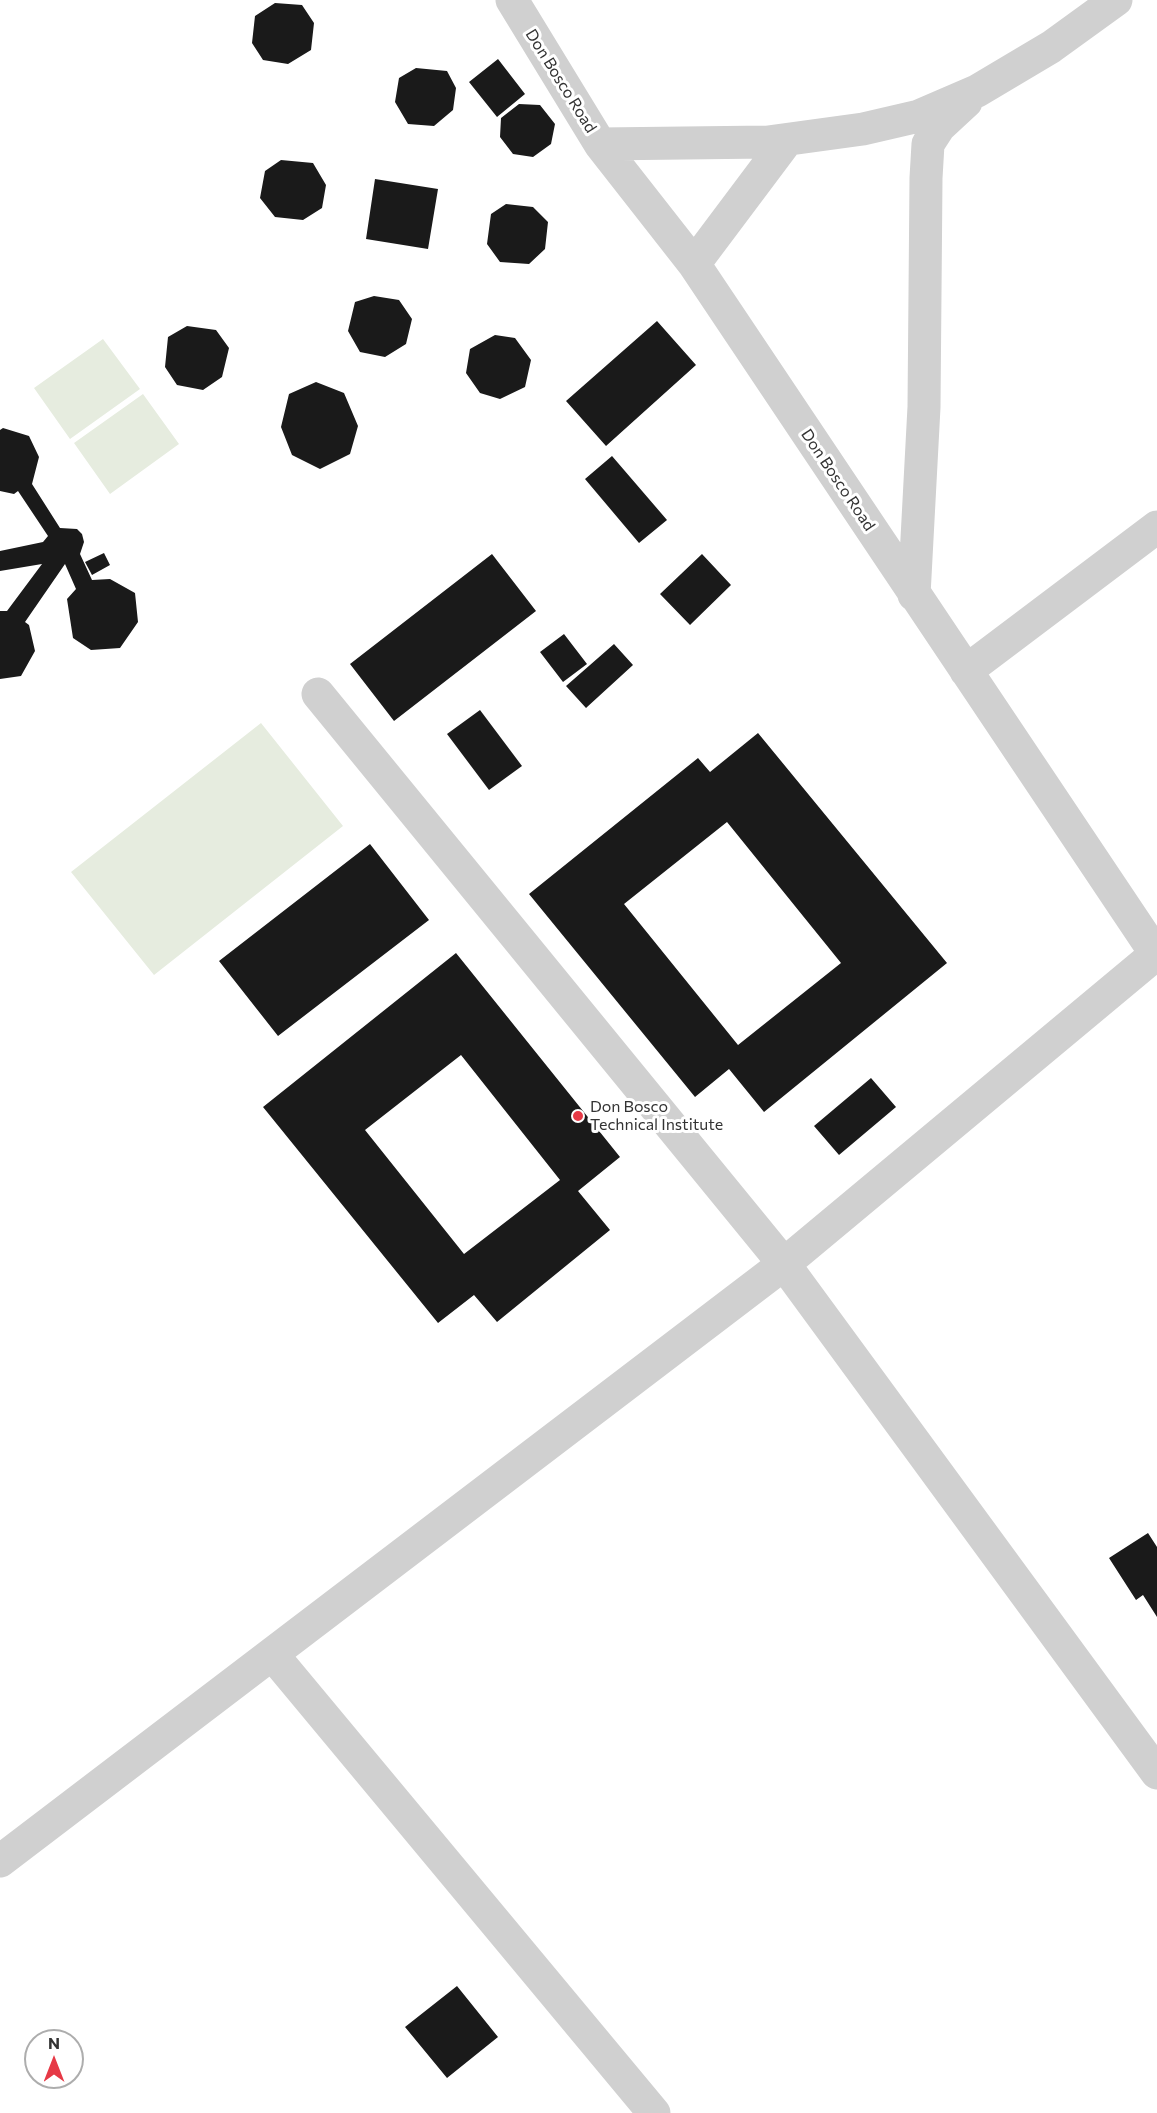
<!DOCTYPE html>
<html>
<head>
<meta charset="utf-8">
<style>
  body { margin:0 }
  #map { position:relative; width:1157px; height:2113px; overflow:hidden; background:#fff; font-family:Commissioner,sans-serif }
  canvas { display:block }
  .north { position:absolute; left:24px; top:2029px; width:60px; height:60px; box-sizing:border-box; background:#fff; border:2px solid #adadad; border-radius:50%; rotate:0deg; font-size:16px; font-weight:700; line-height:24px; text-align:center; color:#333 }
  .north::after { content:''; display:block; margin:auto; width:21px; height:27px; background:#e63946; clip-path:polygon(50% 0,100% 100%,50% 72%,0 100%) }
</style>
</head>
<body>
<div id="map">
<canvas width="1157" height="2113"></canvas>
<div class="north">N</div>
</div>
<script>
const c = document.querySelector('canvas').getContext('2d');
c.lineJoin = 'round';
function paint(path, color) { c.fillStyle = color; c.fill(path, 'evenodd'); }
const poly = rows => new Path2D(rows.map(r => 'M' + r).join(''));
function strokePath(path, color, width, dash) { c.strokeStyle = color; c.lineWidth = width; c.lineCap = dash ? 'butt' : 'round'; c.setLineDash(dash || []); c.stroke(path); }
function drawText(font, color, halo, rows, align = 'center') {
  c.font = font + ' Commissioner,sans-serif'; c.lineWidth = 6; c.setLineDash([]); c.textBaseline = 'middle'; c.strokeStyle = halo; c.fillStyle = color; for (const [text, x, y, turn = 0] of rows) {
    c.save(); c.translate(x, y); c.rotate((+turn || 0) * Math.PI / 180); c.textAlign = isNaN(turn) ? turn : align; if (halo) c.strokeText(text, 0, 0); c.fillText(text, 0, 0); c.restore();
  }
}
const green = poly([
  [103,339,140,389,70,439,34,388],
  [143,394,179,444,110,494,74,443],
  [261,723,343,826,154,975,71,872]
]);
const building = poly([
  [275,3,302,5,314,23,311,50,288,64,263,60,252,43,255,16],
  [498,59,525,94,497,117,469,82],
  [416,68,447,71,456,88,453,110,434,126,408,124,395,102,399,78],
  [519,104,540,105,555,124,551,144,533,157,513,154,500,137,501,118],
  [281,160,313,163,326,185,322,208,303,220,275,217,260,198,265,171],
  [375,179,438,189,428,249,366,239],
  [506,204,533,207,548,222,545,249,529,264,500,262,487,244,491,214],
  [374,296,399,300,412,319,406,344,385,357,360,352,348,331,355,302],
  [657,321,696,365,606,446,566,401],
  [187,326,216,330,229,348,222,377,203,390,177,385,165,367,168,337],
  [495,335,515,338,531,360,525,387,500,399,480,393,466,373,470,349],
  [316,382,344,393,358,426,350,454,320,469,292,455,281,427,289,394],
  [3,428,29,436,39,457,32,484,60,528,77,529,82,534,84,542,80,554,92,580,110,579,135,593,138,622,120,648,91,650,73,638,67,599,76,589,65,564,25,622,29,625,35,651,21,676,0,679,0,611,7,611,42,564,0,571,0,551,43,542,48,536,18,491,14,494,0,491,0,430],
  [612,456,667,520,639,543,585,479],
  [104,553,110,565,92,575,85,562],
  [492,554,536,611,394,721,350,664],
  [702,554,731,585,690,625,660,594],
  [564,634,587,664,563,682,540,652],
  [614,644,633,665,586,708,566,686],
  [480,710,522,766,489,790,447,734],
  [758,733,947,963,764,1112,729,1069,695,1097,529,894,698,758,710,772],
  [727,822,841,963,738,1045,624,904],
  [370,844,429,920,278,1036,219,961],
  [456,953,620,1157,578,1191,610,1230,497,1322,474,1295,438,1323,263,1107],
  [461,1055,560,1180,464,1254,365,1130],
  [871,1078,896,1107,839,1155,814,1126],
  [1148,1533,1157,1547,1157,1617,1143,1595,1136,1600,1109,1558],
  [457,1986,498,2037,447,2078,405,2027]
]);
const minor = poly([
  [600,144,768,142,863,129,919,116,977,91,1051,47,1116,0],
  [694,264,787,140],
  [914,595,924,407,926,178,928,144,939,127,966,102],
  [966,671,1157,527],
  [318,694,784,1264,1157,1773],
  [272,1654,654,2113],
  [0,1861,784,1264,1156,954,694,264,600,144,512,0]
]);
const markers = [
  [578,1116,6,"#e63946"]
];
const streetNames = [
  ["Don Bosco Road",561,81,58],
  ["Don Bosco Road",838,480,56]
];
const poiNames = [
  ["Don Bosco",590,1107],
  ["Technical Institute",590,1125]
];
paint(green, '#e6ecdf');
paint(building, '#1a1a1a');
strokePath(minor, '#d0d0d0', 33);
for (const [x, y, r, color] of markers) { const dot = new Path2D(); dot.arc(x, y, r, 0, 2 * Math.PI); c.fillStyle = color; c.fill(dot); strokePath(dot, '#fff', 2); }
drawText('16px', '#333', '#fff', streetNames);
drawText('16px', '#333', '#fff', poiNames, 'left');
</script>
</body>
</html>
